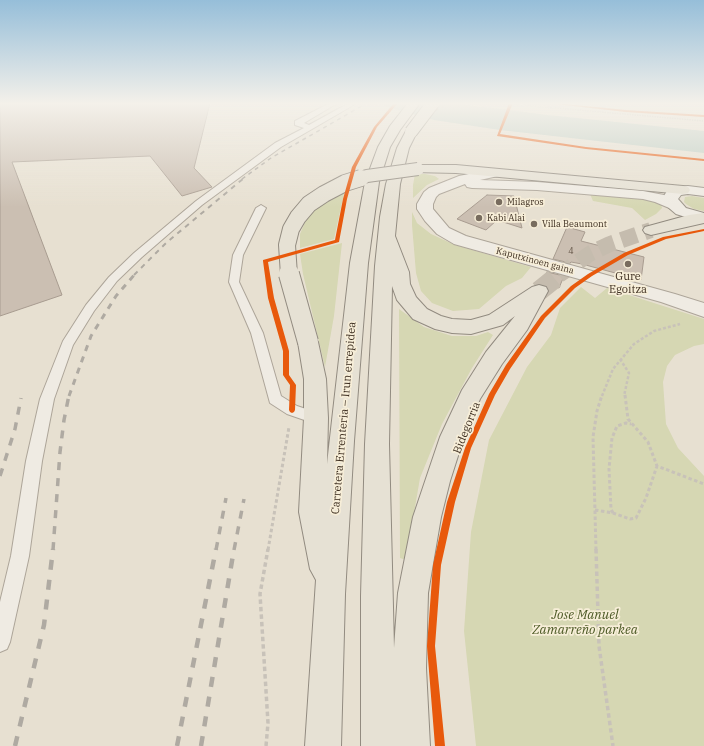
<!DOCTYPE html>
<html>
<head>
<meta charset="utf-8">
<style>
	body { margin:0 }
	canvas { display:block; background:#e7e0d1 }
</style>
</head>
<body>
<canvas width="704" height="746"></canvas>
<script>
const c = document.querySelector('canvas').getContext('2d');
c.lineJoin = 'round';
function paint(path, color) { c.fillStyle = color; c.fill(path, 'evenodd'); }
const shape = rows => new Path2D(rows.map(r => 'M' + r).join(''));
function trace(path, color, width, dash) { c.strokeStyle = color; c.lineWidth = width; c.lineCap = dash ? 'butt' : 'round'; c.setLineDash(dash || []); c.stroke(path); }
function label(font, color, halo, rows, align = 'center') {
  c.font = font + ' "IBM Plex Serif",serif'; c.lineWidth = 3.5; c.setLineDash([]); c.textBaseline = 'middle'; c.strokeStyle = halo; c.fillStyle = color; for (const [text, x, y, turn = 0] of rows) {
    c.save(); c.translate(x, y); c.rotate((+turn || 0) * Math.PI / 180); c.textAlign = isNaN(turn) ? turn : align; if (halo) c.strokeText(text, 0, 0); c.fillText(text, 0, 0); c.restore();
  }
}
paint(shape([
	[415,174,425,174,435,176,439,179,427,185,413,198,413,185],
	[345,189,334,239,300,248,300,234,306,220,315,209],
	[590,194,647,198,661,204,662,208,656,214,645,220,632,208,593,201],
	[692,196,704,198,704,211,694,209,686,204,684,202,685,197],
	[412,212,417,223,431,234,455,245,531,267,522,278,506,286,479,309,453,311,432,303,421,291,416,273,412,225],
	[342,243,334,316,325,367,303,274,300,254],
	[581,287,595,298,607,288,704,319,704,344,694,346,675,355,667,366,663,382,666,424,678,448,704,476,704,746,476,746,464,631,471,532,489,440,527,367,551,335,560,308],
	[399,309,424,327,452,336,476,336,488,332,493,335,472,368,442,424,420,478,406,560,400,558]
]), '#d6d7b3');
paint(shape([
	[374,103,453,103,548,115,704,131,704,153,500,130,434,120]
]), '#bcccc2');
const building = shape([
	[0,103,210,103,194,168,212,187,182,196,150,156,12,162,62,295,0,316,0,103],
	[487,195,514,196,522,228,497,220,486,230,457,219,487,195],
	[567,227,585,232,581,241,644,257,641,280,582,264,571,262,570,263,553,259,567,227],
	[547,272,564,276,559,288,543,281,547,272]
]);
paint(building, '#cbbfb2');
trace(building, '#a89c90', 1);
trace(shape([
	[559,275,591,253,610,244,651,230]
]), '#c5bcae', 16, [16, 8]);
trace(shape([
	[539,291,560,274]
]), '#c5bcae', 20, [20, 10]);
const service = shape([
	[330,103,336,104,304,123,309,125,349,103,357,103,281,147,202,205,142,257,117,281,94,311,73,345,54,399,42,461,29,556,10,642,7,649,0,652,0,602,11,556,26,461,40,399,63,341,86,305,109,277,134,253,196,201,275,143,304,128,295,125,295,121,330,103],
	[261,205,266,208,243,255,239,282,263,333,281,396,297,406,321,414,323,418,321,422,316,424,287,414,270,403,251,333,229,282,233,255,256,208,261,205]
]);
const minor = shape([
	[493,169,498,170,500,173,498,176,480,180,537,182,643,191,664,195,679,202,682,205,679,208,674,210,655,202,643,199,537,190,472,188,467,187,465,184,439,194,436,197,433,204,433,209,449,228,466,236,675,294,704,303,704,317,661,302,454,244,437,234,425,221,417,209,417,204,424,192,429,188,459,176,493,169]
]);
const secondary = shape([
	[688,186,704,188,704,196,688,194,681,195,678,199,686,208,704,213,704,223,676,214,669,208,662,199,667,191,678,187,688,186]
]);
const primary = shape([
	[408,103,420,103,400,130,390,147,379,182,368,263,354,441,345,594,341,746,305,746,316,580,310,569,299,512,304,418,304,379,298,342,301,337,308,335,315,337,318,342,326,379,328,418,327,464,350,263,365,182,378,147,390,126,408,103],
	[411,128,415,129,417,132,409,148,400,184,395,236,409,272,410,284,416,297,427,309,441,316,452,319,471,320,489,315,532,287,539,285,546,287,548,291,527,330,502,364,480,399,464,437,450,481,441,517,428,593,426,668,430,746,361,746,361,596,365,444,375,266,380,217,386,184,397,148,407,129,411,128],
	[392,286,397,300,413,319,435,329,452,333,471,334,503,325,515,316,486,352,462,390,440,437,413,517,398,593,394,648,389,444,392,286],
	[418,165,456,165,683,186,688,187,690,190,688,193,683,194,456,173,413,172,411,169,413,166,418,165],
	[704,213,704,223,651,235,645,233,643,230,645,227,689,215,704,213]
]);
trace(service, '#ada599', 2);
trace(minor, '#ada599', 2);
trace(secondary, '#9c958a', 2);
trace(primary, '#928b80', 2);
trace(shape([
	[510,104,704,121]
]), '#c8c2b9', 1.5, [1.5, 1]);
trace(shape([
	[308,249,337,241,343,208]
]), '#c8c2b9', 2, [2, 1.5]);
trace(shape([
	[620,359,629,373,624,396],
	[602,396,613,369,634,344,654,331,680,324]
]), '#c8c2b9', 2.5, [3, 2]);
trace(shape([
	[625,395,628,419,648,442,657,466,704,484],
	[595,510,613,513,630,519,636,518,646,498,657,466],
	[613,513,611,509,609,469,612,438,617,426,626,423,631,424],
	[268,550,289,427],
	[596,550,593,437,597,411,602,395]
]), '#c8c2b9', 3, [3.5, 2.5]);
trace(shape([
	[596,549,599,646,613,746],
	[266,746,268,723,260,594,268,549]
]), '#c8c2b9', 3.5, [4.5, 3]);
paint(service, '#efebe3');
paint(minor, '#efebe3');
paint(secondary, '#efebe3');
paint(primary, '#e6e1d4');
trace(shape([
	[421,119,448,103],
	[242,179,271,158,367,103]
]), '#afaaa2', 1.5, [4, 4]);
trace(shape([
	[134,275,166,243,244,178]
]), '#afaaa2', 2, [5, 5]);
trace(shape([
	[69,396,91,336,116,296,135,274]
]), '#afaaa2', 3, [6, 6]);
trace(shape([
	[0,476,15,429,21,398],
	[53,550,60,452,64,420,69,395],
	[216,550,226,498],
	[234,550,244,499]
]), '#afaaa2', 3.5, [8, 8]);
trace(shape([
	[15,746,44,625,53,549],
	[177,746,216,549],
	[201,746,234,549]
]), '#afaaa2', 4.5, [10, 10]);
const primaryBridgeFar2 = shape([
	[411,132,433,103],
	[358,179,367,176,418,169]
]);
const primaryBridgeFar1 = shape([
	[289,275,287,245,291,229,298,217,309,204,324,194,345,183,361,178]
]);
const primaryBridge = shape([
	[289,274,308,342]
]);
trace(primaryBridgeFar2, '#928b80', 14, []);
trace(primaryBridgeFar1, '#928b80', 18, []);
trace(primaryBridge, '#928b80', 22, []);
trace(primaryBridgeFar2, '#e6e1d4', 12);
trace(primaryBridgeFar1, '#e6e1d4', 16);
trace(primaryBridge, '#e6e1d4', 20);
paint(shape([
	[394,103,398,103,377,127,356,167,347,199,339,242,268,262,274,298,289,351,289,375,296,385,295,410,294,412,292,413,290,412,289,410,290,385,283,375,283,351,268,298,263,261,263,260,335,240,343,199,352,167,374,127,394,103],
	[509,103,513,103,500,134,586,147,704,159,704,161,586,149,497,136,509,103],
	[546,103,556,103,626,110,704,115,704,117,626,112,546,103],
	[704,229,704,231,666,239,628,255,592,276,575,288,545,318,510,369,495,395,471,448,455,502,441,565,435,646,445,746,435,746,427,646,433,565,447,502,465,448,489,394,506,365,541,316,571,286,588,274,624,253,663,237,704,229]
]), '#e8590c');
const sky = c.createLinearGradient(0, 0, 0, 207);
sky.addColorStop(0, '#96bed9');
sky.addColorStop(0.5, '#f4f1ea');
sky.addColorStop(1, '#f4f1ea00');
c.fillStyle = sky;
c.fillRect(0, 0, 704, 207);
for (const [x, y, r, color] of [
	[499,202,4,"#786c5e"],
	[479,218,4,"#786c5e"],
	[534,224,4,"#786c5e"],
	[628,264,4,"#786c5e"]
]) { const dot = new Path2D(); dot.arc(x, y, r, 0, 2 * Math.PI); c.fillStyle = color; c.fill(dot); trace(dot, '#f7eed8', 1.5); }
label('9px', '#3d2e20', '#f7eed8', [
	["Milagros",507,202],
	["Kabi Alai",487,218],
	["Villa Beaumont",542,224]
], 'left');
label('9px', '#605244', null, [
	["4",571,251]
]);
label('9px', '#3d2e20', '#f7eed8', [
	["Kaputxinoen gaina",535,261,15]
]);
label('11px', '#3d2e20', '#f7eed8', [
	["Gure",628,277],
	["Egoitza",628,290]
]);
label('11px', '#3d2e20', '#f7eed8', [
	["Carretera Errenteria – Irun errepidea",344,418,-85],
	["Bidegorria",467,428,-68]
]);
label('italic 13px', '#4d5a26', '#f7eed8', [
	["Jose Manuel",585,615],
	["Zamarreño parkea",585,630]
]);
</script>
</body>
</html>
